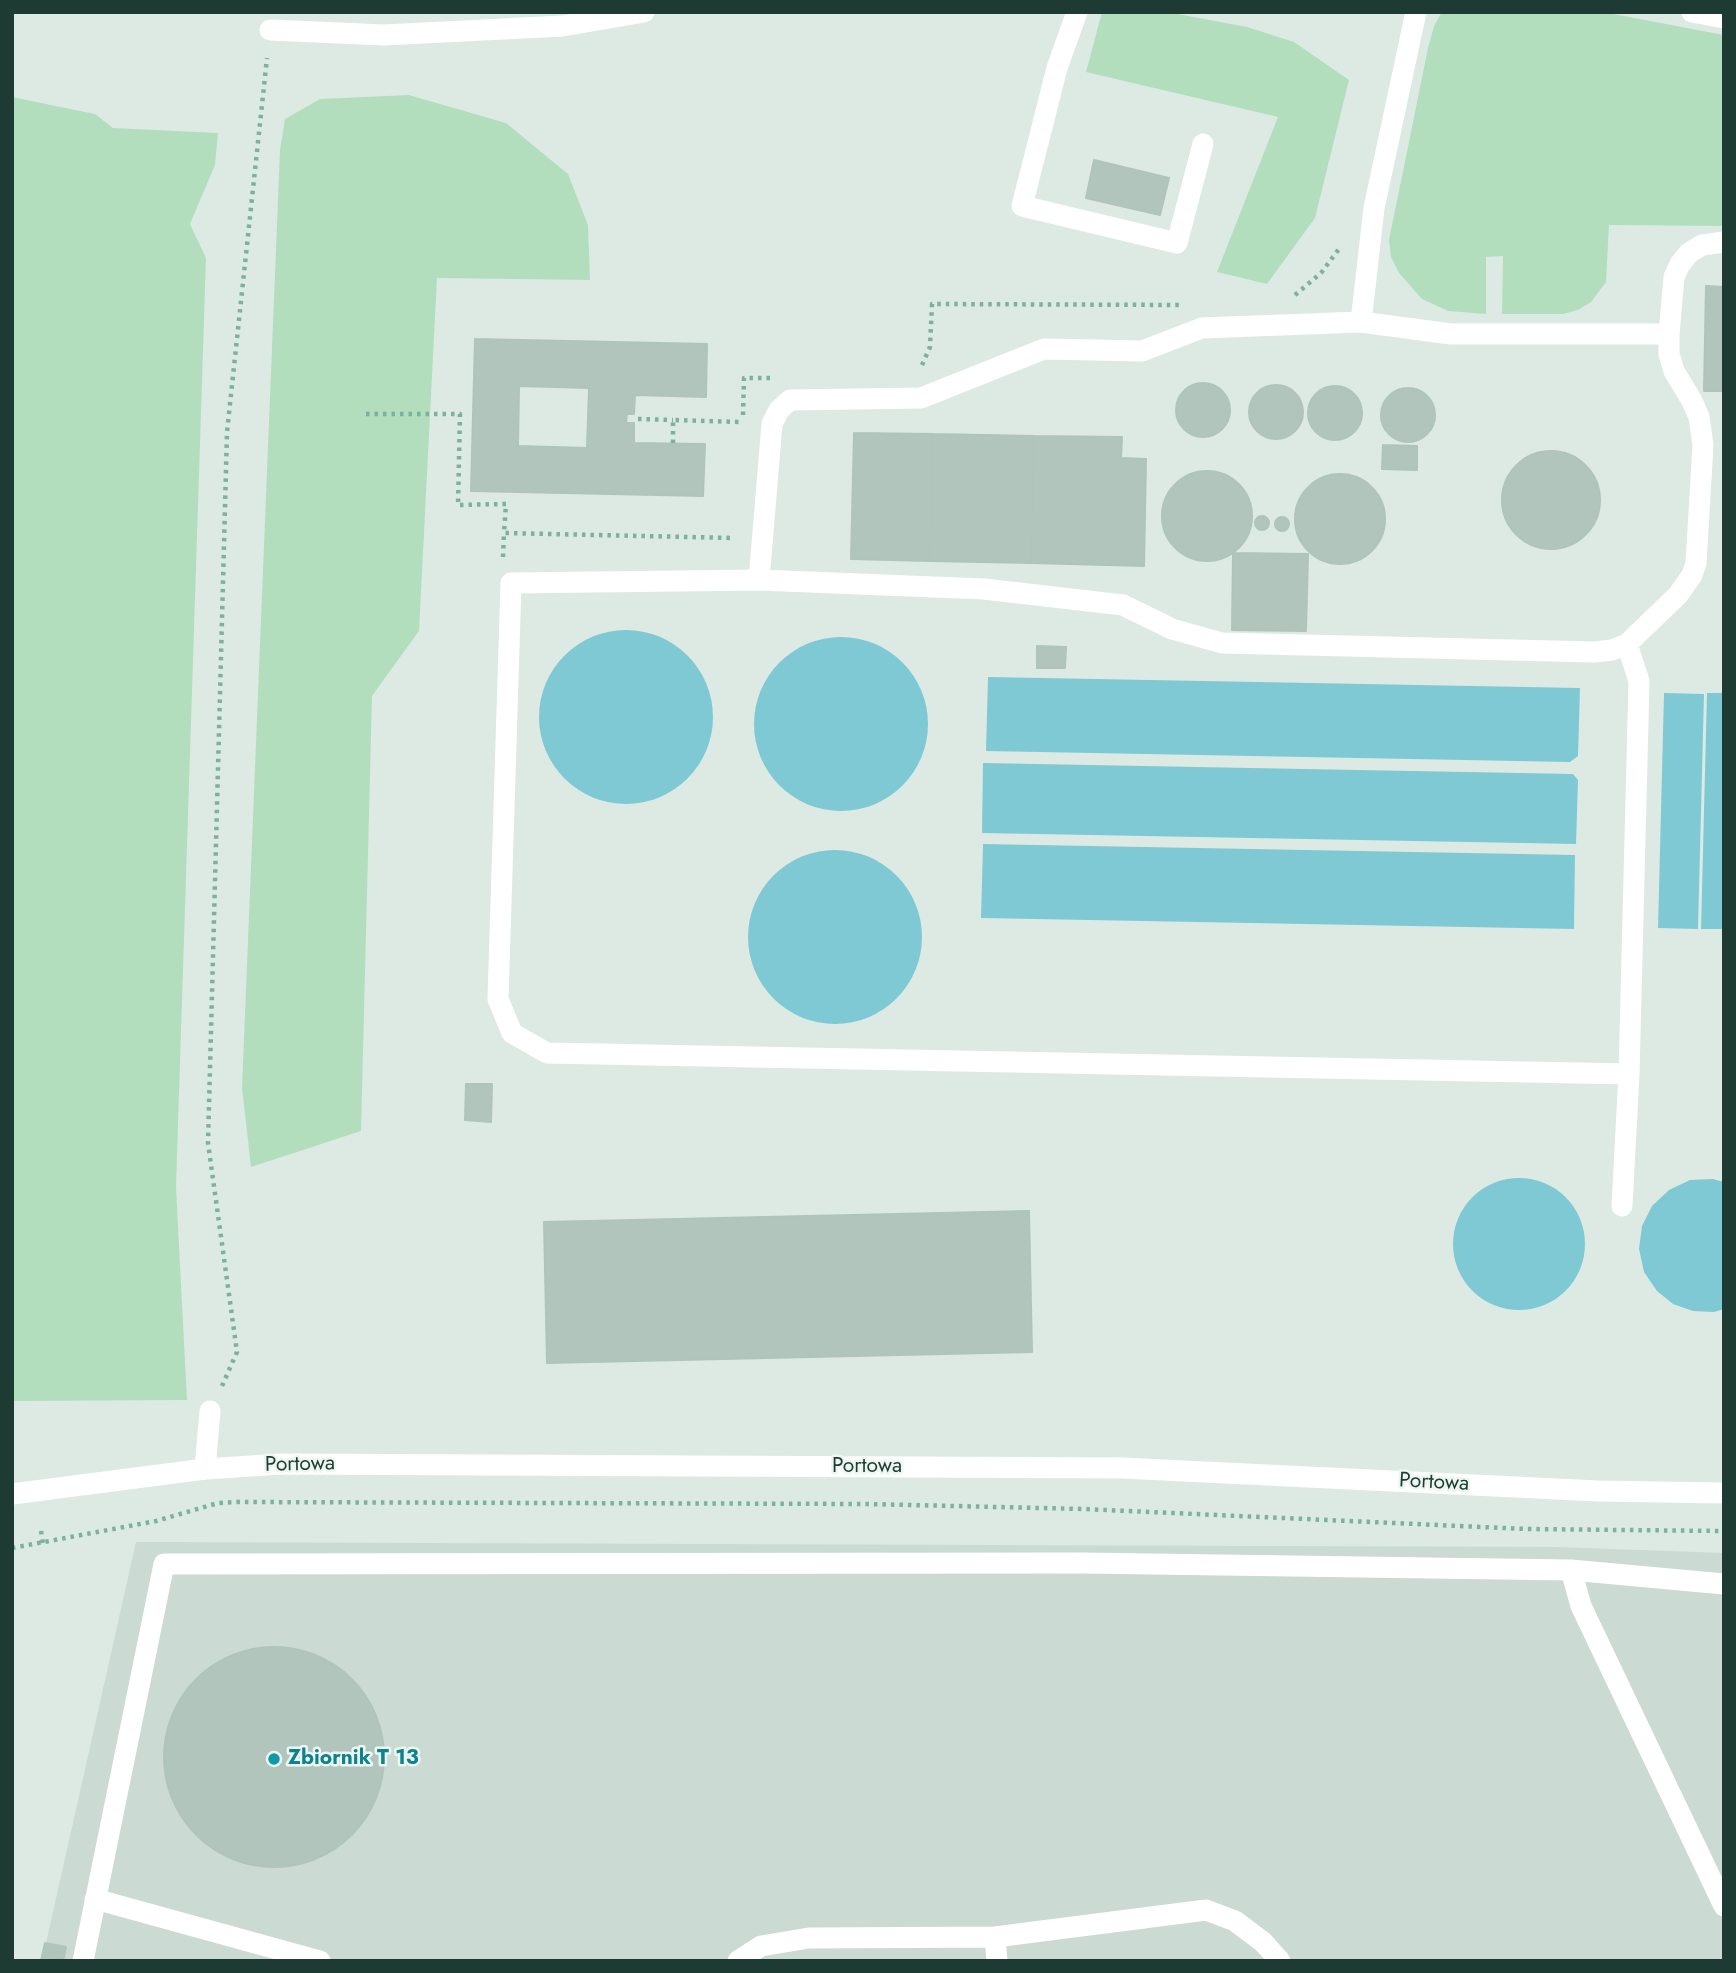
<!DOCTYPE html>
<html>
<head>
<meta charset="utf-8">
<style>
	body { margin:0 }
	#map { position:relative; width:1736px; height:1973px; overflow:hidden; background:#ddeae4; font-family:Jost,sans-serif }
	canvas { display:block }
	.frame { position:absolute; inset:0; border:14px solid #1d3b32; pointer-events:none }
</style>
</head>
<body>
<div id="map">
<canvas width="1736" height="1973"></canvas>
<div class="frame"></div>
</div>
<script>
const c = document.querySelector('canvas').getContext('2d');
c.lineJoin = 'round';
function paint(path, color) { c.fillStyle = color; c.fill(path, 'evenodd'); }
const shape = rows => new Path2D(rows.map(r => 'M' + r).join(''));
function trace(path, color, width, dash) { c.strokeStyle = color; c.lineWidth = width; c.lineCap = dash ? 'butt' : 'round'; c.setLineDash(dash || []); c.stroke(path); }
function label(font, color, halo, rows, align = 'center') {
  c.font = font + ' Jost,sans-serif'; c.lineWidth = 5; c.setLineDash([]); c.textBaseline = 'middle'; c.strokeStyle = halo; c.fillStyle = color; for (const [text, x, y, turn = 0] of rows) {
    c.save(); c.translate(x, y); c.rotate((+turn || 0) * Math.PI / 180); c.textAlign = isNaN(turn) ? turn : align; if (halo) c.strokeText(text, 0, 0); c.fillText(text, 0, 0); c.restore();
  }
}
paint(shape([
	[136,1542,1557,1547,1724,1553,1724,1961,42,1961]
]), '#cbdad3');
paint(shape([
	[1102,12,1167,12,1247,27,1294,42,1349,80,1315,218,1267,284,1217,272,1278,117,1086,72],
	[1442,12,1603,12,1724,35,1724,226,1609,225,1606,282,1591,302,1578,310,1563,314,1502,314,1503,256,1486,257,1486,314,1448,311,1422,299,1399,273,1391,257,1389,240,1428,48,1434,26],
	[409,95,506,123,568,174,588,225,590,280,437,278,419,631,372,696,361,1131,251,1167,242,1088,280,150,285,119,320,99],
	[12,97,95,114,113,128,218,133,215,165,190,224,206,258,176,1187,187,1400,12,1401]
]), '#b3debe');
paint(shape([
	'539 717a87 87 0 1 1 174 0a87 87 0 1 1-174 0Z',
	'754 724a87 87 0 1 1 174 0a87 87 0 1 1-174 0Z',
	[988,677,1580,688,1578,756,1570,762,986,751],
	[1664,693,1704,694,1698,929,1658,928],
	[1707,693,1724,693,1724,929,1701,929],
	[983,763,1573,774,1578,780,1576,844,982,833],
	[983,844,1575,855,1574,929,981,918],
	'748 937a87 87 0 1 1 174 0a87 87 0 1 1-174 0Z',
	'1453 1244a66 66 0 1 1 132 0a66 66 0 1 1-132 0Z',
	[1713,1179,1724,1182,1724,1309,1714,1312,1693,1311,1673,1304,1657,1291,1644,1272,1639,1249,1642,1226,1652,1206,1669,1190,1690,1180]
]), '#7fc9d5');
const building = shape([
	[1094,160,1169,178,1160,215,1086,198,1094,160],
	[1706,286,1724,287,1724,391,1704,391,1706,286],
	[475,339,707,344,706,397,635,395,634,414,627,414,626,423,634,423,634,443,705,444,703,496,471,491,475,339],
	[519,386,589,388,587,448,518,446,519,386],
	'1176 410a27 27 0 1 1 54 0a27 27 0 1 1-54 0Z',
	'1249 412a27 27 0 1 1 54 0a27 27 0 1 1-54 0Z',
	'1308 413a27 27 0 1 1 54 0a27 27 0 1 1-54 0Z',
	'1381 415a27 27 0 1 1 54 0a27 27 0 1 1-54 0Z',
	[854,433,933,434,930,561,851,559,854,433],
	[933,434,1034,436,1031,563,930,561,933,434],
	[1034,436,1122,437,1121,458,1146,459,1144,566,1031,563,1034,436],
	[1383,445,1417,446,1417,470,1382,469,1383,445],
	'1502 500a49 49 0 1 1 98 0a49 49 0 1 1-98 0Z',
	'1162 516a45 45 0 1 1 90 0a45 45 0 1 1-90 0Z',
	'1295 519a45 45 0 1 1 90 0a45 45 0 1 1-90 0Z',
	'1255 523a7 7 0 1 1 14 0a7 7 0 1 1-14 0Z',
	'1275 524a7 7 0 1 1 14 0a7 7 0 1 1-14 0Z',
	[1233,553,1308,554,1306,631,1232,630,1233,553],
	[1037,646,1066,647,1065,668,1037,668,1037,646],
	[466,1084,492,1084,491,1122,465,1120,466,1084],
	[1029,1211,1032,1352,547,1363,544,1222,1029,1211],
	'164 1757a110 110 0 1 1 220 0a110 110 0 1 1-220 0Z',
	[45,1943,66,1947,63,1961,41,1961,45,1943]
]);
paint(building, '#b2c5bd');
trace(building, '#afc4bb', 2);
trace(shape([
	[1295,295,1321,273,1339,249],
	[922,365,930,347,932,304,1179,305],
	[366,414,460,414,458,505,506,504,504,533],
	[743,415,744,378,771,378],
	[638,419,673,420],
	[673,443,673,420,742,422],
	[503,557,504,533,734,538],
	[222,1386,237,1352,208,1143,227,432,267,58],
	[41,1531,43,1544],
	[12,1548,156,1521,218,1503,237,1502,867,1504,1084,1509,1526,1529,1724,1531]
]), '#7ab19f', 4.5, [3.5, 5]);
trace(shape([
	[1077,12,1057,68,1022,206,1177,243,1203,144],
	[270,30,384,35,563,26,644,12],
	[1361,322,1374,208,1416,12],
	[759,580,772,424,779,410,790,400,921,398,1044,349,1142,351,1202,328,1361,322,1451,334,1669,334],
	[1629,1074,547,1053,512,1033,498,999,511,583,759,580,984,589,1123,605,1172,629,1222,643,1594,652,1612,650,1627,644,1678,595,1692,575,1696,563,1703,445,1699,417,1692,401,1674,371,1669,354,1669,334,1674,277,1680,264,1689,253,1702,245,1724,242],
	[1622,1206,1629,1074,1639,681,1627,644],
	[205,1469,210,1411],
	[1571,1570,1581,1606,1724,1906],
	[95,1899,320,1961],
	[995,1937,997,1961],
	[83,1961,164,1564,1081,1563,1571,1570,1724,1584],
	[738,1961,761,1946,809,1938,995,1937,1206,1910,1235,1921,1263,1942,1280,1961]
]), '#fff', 21);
trace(shape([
	[12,1494,205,1469,281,1464,1122,1468,1598,1491,1724,1493]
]), '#fff', 21);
trace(shape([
	[1692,12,1724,18]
]), '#fff', 21);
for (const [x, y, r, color] of [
	[274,1759,7,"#0f9aa8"]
]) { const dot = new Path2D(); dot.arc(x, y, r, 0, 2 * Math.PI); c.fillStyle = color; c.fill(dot); trace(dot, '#edf7f2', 2.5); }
label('21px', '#1d3b32', '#edf7f2', [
	["Portowa",300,1465,-1],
	["Portowa",867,1467],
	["Portowa",1434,1483,3]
]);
label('bold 21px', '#0d838f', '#edf7f2', [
	["Zbiornik T 13",288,1759]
], 'left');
</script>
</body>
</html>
